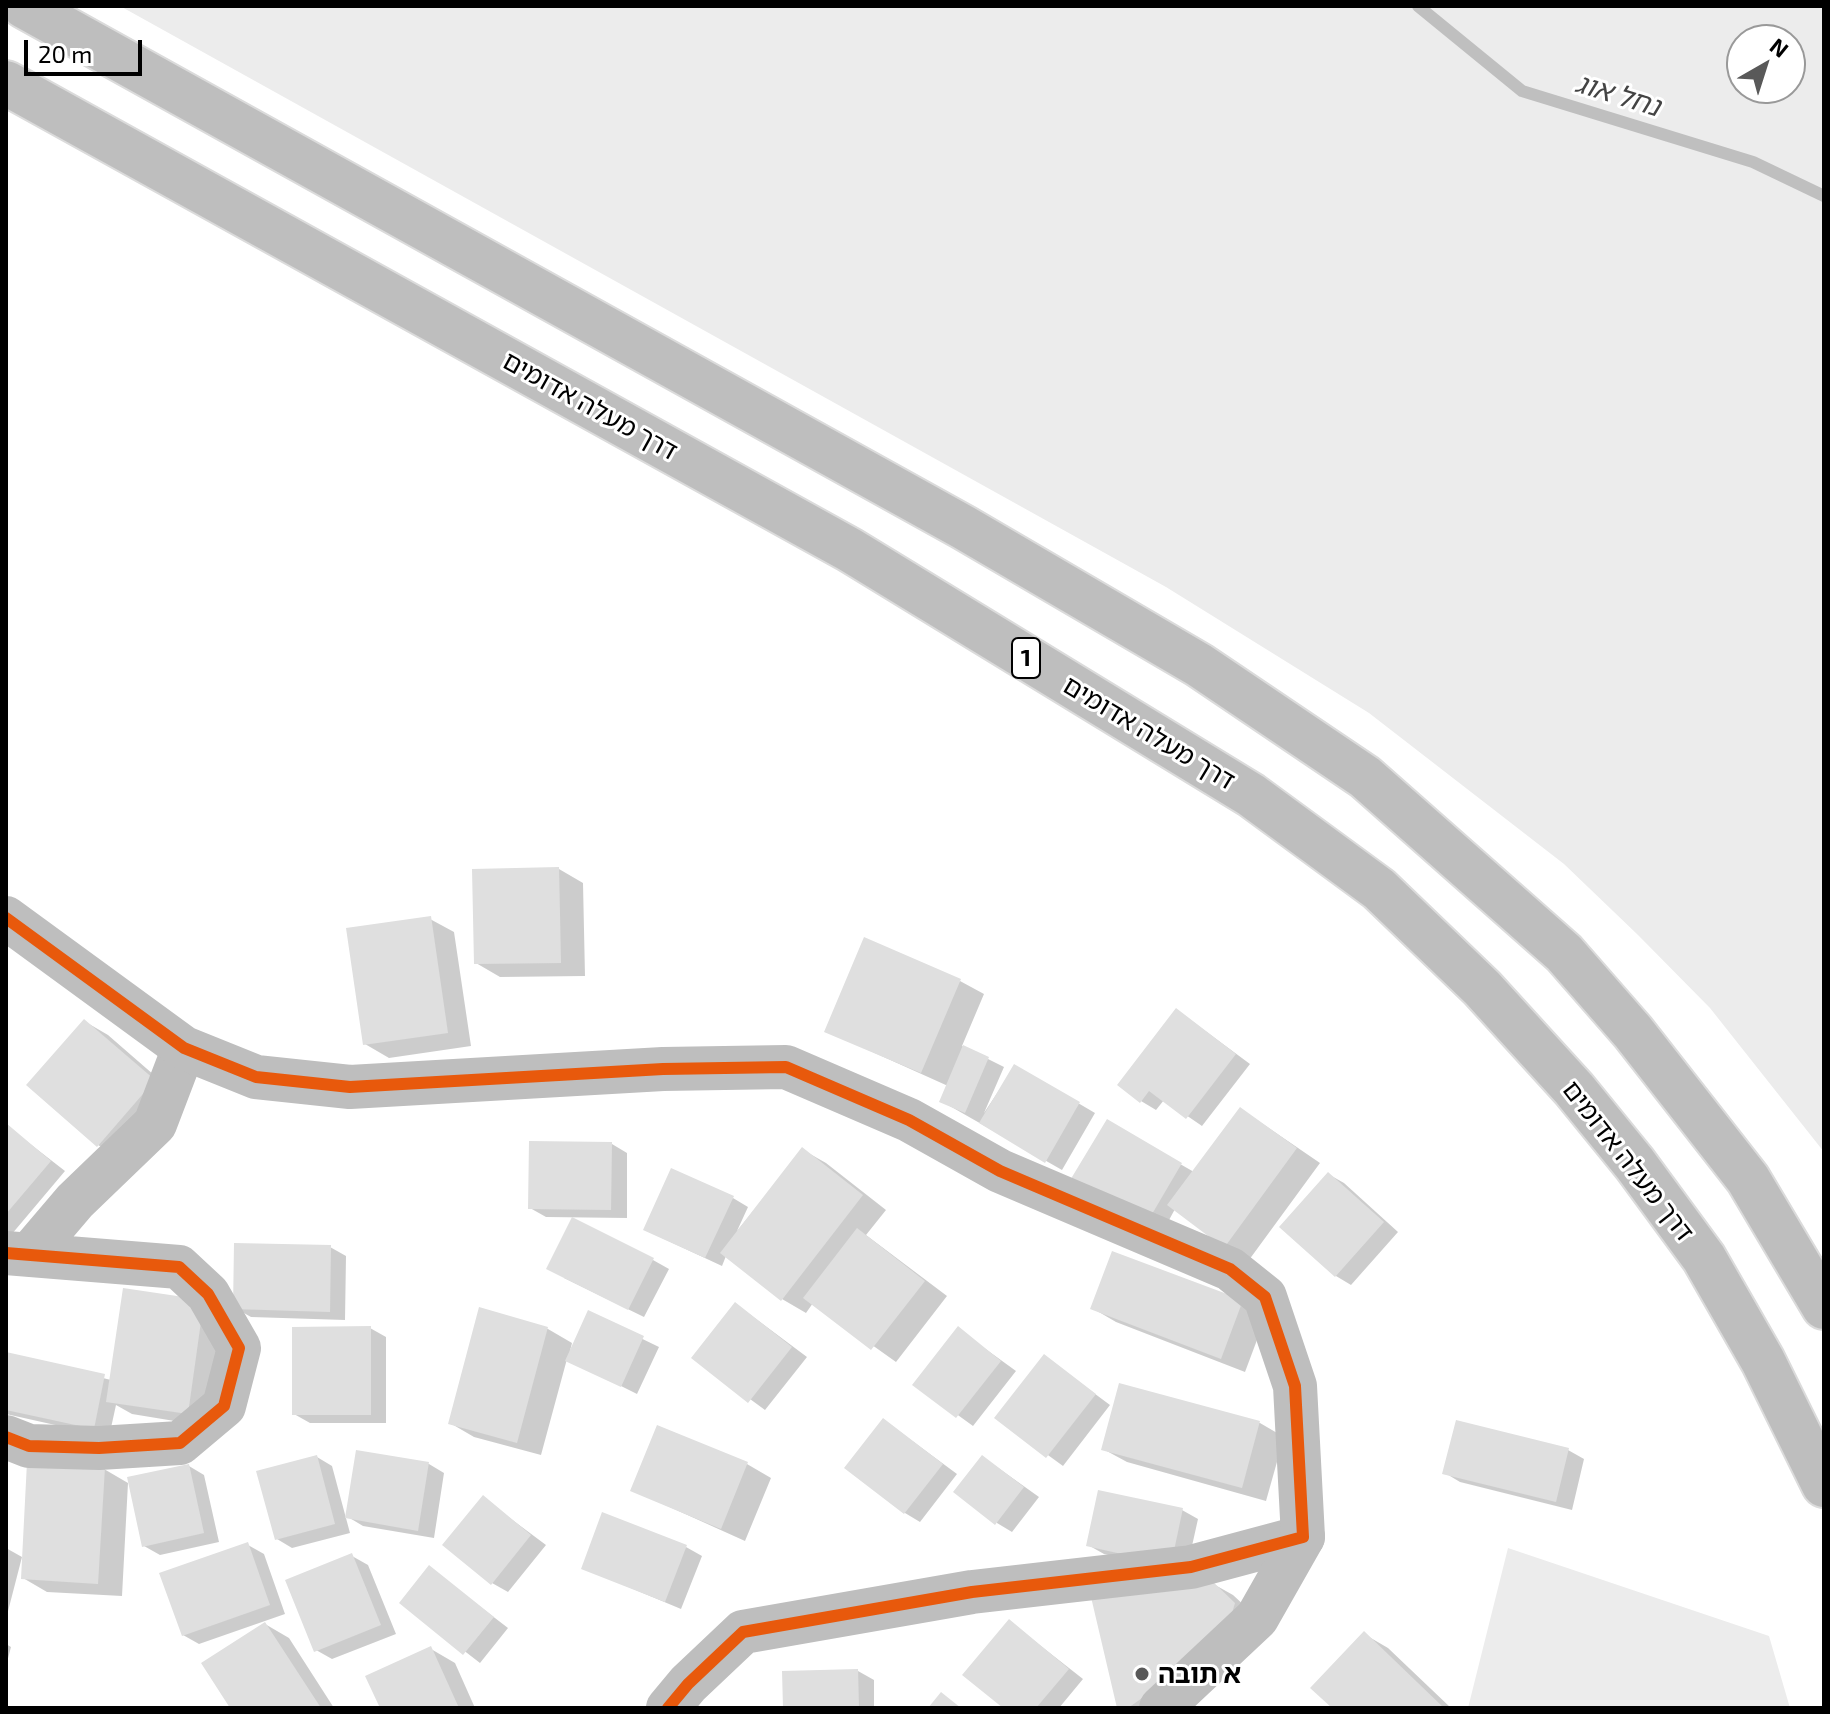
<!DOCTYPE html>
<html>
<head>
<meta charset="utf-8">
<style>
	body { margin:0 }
	#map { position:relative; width:1830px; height:1714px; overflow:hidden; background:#fff; font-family:"Exo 2",sans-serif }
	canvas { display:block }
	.frame { position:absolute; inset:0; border:8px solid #000; pointer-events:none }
	.north { position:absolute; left:1726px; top:24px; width:80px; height:80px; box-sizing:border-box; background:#fff; border:2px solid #999; border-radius:50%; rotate:39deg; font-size:22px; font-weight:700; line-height:32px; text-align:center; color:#000 }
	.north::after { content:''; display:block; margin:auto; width:28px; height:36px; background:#595959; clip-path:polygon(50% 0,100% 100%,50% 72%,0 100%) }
	.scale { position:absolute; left:24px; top:40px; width:118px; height:36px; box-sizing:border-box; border:4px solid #000; border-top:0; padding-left:10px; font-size:24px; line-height:28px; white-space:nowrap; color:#000; -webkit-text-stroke:6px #fff; paint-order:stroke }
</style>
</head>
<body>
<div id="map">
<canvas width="1830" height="1714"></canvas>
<div class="frame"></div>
<div class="north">N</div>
<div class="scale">20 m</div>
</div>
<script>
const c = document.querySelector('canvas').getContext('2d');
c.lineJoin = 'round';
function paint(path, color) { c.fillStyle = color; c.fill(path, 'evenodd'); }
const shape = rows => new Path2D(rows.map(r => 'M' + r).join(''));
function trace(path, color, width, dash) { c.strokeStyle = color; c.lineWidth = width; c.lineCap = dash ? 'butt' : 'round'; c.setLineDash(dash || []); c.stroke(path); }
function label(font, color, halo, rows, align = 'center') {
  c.font = font + ' "Exo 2","Noto Sans Hebrew",sans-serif'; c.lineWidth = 6; c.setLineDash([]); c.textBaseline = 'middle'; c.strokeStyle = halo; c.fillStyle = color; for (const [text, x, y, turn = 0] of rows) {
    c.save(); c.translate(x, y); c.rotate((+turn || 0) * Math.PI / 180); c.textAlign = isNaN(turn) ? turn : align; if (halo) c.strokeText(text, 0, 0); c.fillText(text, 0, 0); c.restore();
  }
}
paint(shape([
	[120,6,1824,6,1824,1152,1710,1008,1638,935,1564,864,1369,713,1166,587],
	[1742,40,1790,40,1790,88,1742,88],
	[1508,1548,1769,1636,1790,1708,1468,1708]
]), '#ececec');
paint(shape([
	[559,869,583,883,585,976,500,977,476,963],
	[430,919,454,932,471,1046,389,1058,365,1044],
	[960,981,984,994,962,1046,1004,1067,984,1113,1015,1066,1095,1113,1062,1170,941,1101,948,1086,826,1031],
	[1177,1010,1250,1064,1202,1126,1164,1100,1156,1110,1141,1101],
	[84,1021,108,1035,177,1095,122,1159,98,1145],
	[1241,1109,1320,1163,1249,1260,1175,1209,1162,1233,1107,1122,1194,1172],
	[7,1126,65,1171,6,1241,6,1127],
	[612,1144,627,1153,627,1218,546,1217,530,1208],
	[803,1150,826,1163,886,1210,866,1235,947,1296,896,1362,813,1303,806,1313,782,1299,726,1256,722,1266,662,1238,733,1198,748,1207,737,1231],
	[1328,1174,1344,1183,1398,1232,1351,1285,1336,1276],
	[330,1247,346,1256,345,1320,251,1317,235,1308],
	[1113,1254,1266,1316,1245,1372,1116,1322,1092,1308],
	[653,1260,669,1269,644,1317,564,1278],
	[124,1290,228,1316,211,1427,132,1414,116,1405,109,1437,6,1414,6,1354,111,1380],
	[736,1304,807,1357,765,1410,694,1358],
	[481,1310,548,1329,572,1343,570,1351,589,1313,659,1347,637,1394,567,1359,541,1455,474,1437,450,1423],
	[370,1328,386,1337,386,1423,310,1423,294,1414],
	[958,1329,1016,1371,973,1426,915,1384],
	[1044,1356,1110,1405,1063,1466,997,1418],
	[1120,1385,1260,1423,1284,1437,1266,1501,1127,1462,1103,1449],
	[884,1420,957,1474,920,1522,905,1513],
	[1568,1450,1584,1459,1572,1510,1460,1482,1445,1473],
	[358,1452,429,1464,444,1473,434,1538,363,1526,348,1517],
	[317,1457,332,1466,350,1533,292,1548,277,1539],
	[983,1457,1039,1497,1012,1532,997,1523],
	[747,1464,771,1478,745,1541,632,1490],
	[189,1466,204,1475,219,1542,160,1555,144,1546],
	[104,1469,128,1483,122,1596,47,1592,23,1578],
	[483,1498,546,1545,508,1592,492,1583],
	[1182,1510,1198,1519,1186,1573,1104,1554,1088,1545],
	[248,1545,264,1554,285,1614,199,1644,183,1635],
	[686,1547,702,1556,681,1609,583,1568],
	[6,1548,22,1557,6,1619],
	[352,1556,368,1565,396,1634,332,1659,316,1650],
	[430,1568,508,1628,480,1663,401,1602],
	[1208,1581,1233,1595,1259,1619,1171,1708,1119,1708],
	[1009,1621,1083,1679,1059,1708,1006,1708],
	[265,1624,289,1638,334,1708,233,1708],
	[1364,1634,1388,1648,1451,1708,1335,1708],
	[6,1644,11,1647,6,1666],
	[431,1649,455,1663,475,1708,382,1708],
	[858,1671,874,1680,874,1708,785,1708]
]), '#0003');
trace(shape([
	[1418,6,1522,91,1753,162,1824,196]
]), '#bfbfbf', 12);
paint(shape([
	[559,867,561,963,474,964,472,869],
	[431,916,448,1033,363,1045,346,928],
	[864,937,961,979,921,1073,824,1032],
	[1176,1008,1236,1054,1186,1119,1149,1091,1140,1103,1117,1085],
	[84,1019,155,1080,97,1147,26,1085],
	[963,1045,989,1057,965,1113,939,1102],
	[1014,1064,1080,1102,1045,1163,979,1123],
	[1240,1107,1297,1148,1224,1248,1167,1205],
	[1107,1119,1182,1163,1145,1226,1069,1182],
	[6,1123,51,1161,6,1214],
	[529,1141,612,1142,611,1210,528,1209],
	[802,1147,863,1195,781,1301,720,1253],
	[671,1168,734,1196,705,1258,643,1230],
	[1328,1172,1384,1222,1335,1277,1279,1227],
	[572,1217,654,1258,628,1310,546,1269],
	[857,1228,925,1281,871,1350,803,1298],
	[234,1243,331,1245,330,1312,233,1309],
	[1112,1251,1243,1300,1221,1359,1090,1309],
	[123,1288,204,1300,188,1414,106,1402],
	[735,1302,792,1347,748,1403,691,1358],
	[479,1307,548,1327,517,1443,448,1424],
	[588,1310,644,1336,621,1387,565,1361],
	[371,1326,371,1415,292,1415,292,1327],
	[958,1326,1001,1361,956,1418,912,1385],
	[6,1352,105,1374,94,1429,6,1410],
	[1044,1354,1096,1394,1046,1458,994,1418],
	[1119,1383,1260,1421,1242,1488,1101,1450],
	[883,1418,943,1464,904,1514,844,1468],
	[1456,1420,1569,1448,1556,1502,1442,1474],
	[657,1425,748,1462,721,1529,630,1491],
	[356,1450,429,1462,418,1531,345,1518],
	[317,1455,335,1524,275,1540,256,1471],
	[982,1455,1024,1487,995,1525,953,1492],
	[27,1462,105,1467,98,1584,21,1579],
	[189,1464,204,1533,142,1547,127,1477],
	[1098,1490,1183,1508,1171,1565,1086,1546],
	[483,1495,531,1535,491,1585,442,1545],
	[602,1512,687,1545,665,1602,581,1569],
	[248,1542,270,1605,182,1636,159,1573],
	[352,1553,381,1625,314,1652,285,1580],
	[429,1565,494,1617,463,1655,399,1603],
	[1209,1578,1235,1603,1224,1640,1128,1708,1117,1708,1091,1597],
	[1009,1619,1069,1669,1036,1708,1003,1708,962,1675],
	[265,1622,321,1708,230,1708,201,1663],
	[1364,1631,1444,1708,1332,1708,1310,1688],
	[431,1646,459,1708,380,1708,365,1676],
	[858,1669,859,1708,783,1708,782,1671],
	[941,1692,961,1708,928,1708]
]), '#dfdfdf');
const trunk = shape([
	[24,6,963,527,1199,665,1365,777,1564,953,1633,1032,1748,1179,1824,1307],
	[6,83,850,550,1251,795,1379,889,1482,988,1574,1089,1635,1164,1704,1258,1763,1361,1824,1485]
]);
trace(trunk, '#dbdbdb', 48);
trace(shape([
	[6,1253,179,1267,208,1294,239,1348,224,1406,180,1443,99,1448,29,1446,6,1437],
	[29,1255,75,1201,155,1124,184,1048],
	[668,1708,688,1684,743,1632,972,1592,1191,1567,1303,1537]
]), '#bebebe', 44);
trace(shape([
	[6,918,184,1048,256,1077,350,1087,663,1069,786,1067,909,1120,1000,1171,1230,1269,1265,1297,1295,1386,1303,1537,1257,1618,1161,1708]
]), '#bebebe', 44);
trace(trunk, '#bebebe', 44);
trace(shape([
	[6,918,184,1048,256,1077,350,1087,663,1069,786,1067,909,1120,1000,1171,1230,1269,1265,1297,1295,1386,1303,1537,1191,1567,972,1592,743,1632,688,1684,668,1708],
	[6,1253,179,1267,208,1294,239,1348,224,1406,180,1443,99,1448,29,1446,6,1437]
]), '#e8590c', 12);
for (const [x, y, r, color] of [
	[1142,1674,8,"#595959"]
]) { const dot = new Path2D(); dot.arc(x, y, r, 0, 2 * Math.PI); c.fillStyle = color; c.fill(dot); trace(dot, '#fff', 3); }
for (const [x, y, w] of [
	[1026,658,28]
]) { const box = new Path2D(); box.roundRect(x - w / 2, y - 20, w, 40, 6); c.fillStyle = '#fff'; c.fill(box); trace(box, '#000', 2); }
label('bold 24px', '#000', null, [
	["1",1026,658]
]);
label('26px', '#000', '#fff', [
	["דרך מעלה אדומים",590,406,29],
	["דרך מעלה אדומים",1149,733,31],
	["דרך מעלה אדומים",1628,1161,52]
]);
label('bold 26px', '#000', '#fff', [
	["א תובה",1158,1674]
], 'left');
label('italic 28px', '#444', '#fff', [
	["נחל אוג",1618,95,17]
]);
</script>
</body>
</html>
